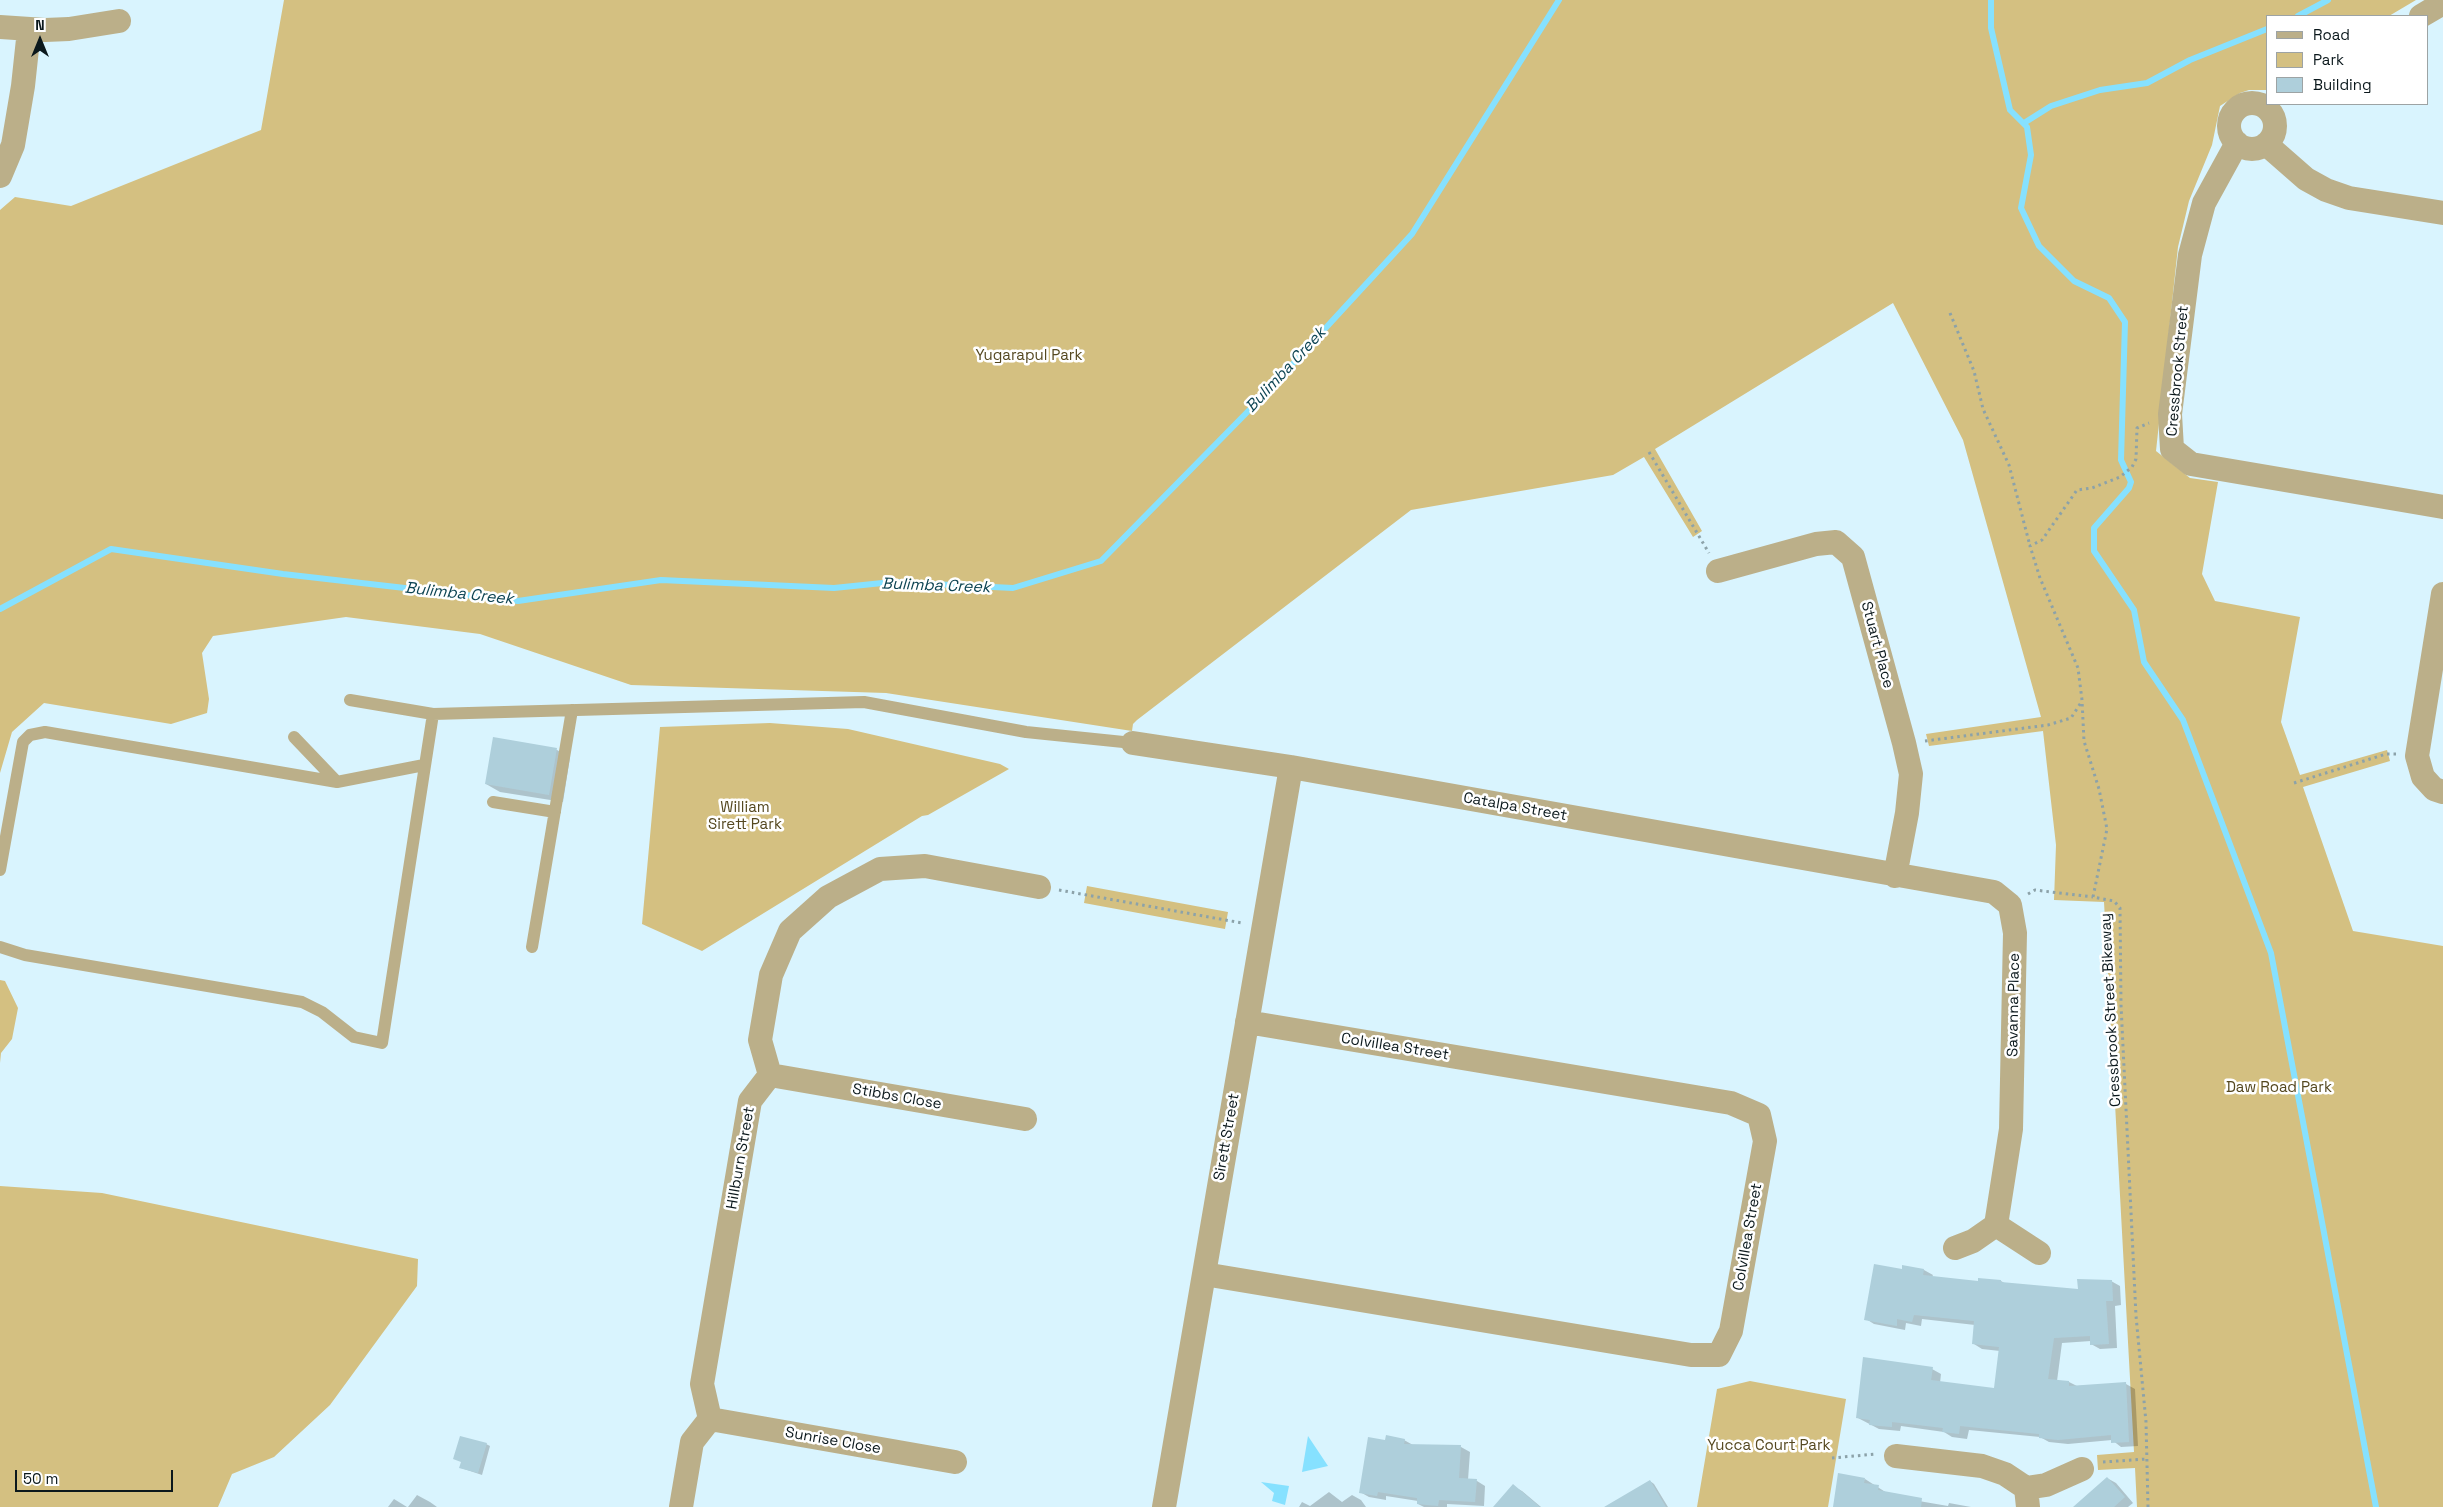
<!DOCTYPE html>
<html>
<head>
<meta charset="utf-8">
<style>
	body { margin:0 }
	#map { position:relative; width:2443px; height:1507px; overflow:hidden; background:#d9f4fe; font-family:"Space Grotesk",sans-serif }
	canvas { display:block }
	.legend { position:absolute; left:2266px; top:15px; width:162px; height:90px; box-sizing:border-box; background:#fff; border:1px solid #9da3a4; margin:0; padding:6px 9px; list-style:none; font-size:15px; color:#0b181c }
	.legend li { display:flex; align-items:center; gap:10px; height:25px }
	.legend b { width:25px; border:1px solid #9da3a4 }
	.north { position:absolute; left:15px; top:15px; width:50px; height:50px; -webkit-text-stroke:4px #fff; paint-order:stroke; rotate:0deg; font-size:14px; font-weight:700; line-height:20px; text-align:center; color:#0b181c }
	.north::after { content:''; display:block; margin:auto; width:18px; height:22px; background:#0b181c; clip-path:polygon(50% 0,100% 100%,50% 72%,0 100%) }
	.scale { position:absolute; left:15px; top:1470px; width:158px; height:22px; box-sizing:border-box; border:2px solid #0b181c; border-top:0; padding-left:6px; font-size:15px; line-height:18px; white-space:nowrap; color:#0b181c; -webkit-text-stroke:4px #fff; paint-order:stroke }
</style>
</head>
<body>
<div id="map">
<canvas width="2443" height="1507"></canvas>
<ul class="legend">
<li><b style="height:6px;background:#bbaf89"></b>Road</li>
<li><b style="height:14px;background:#d4c081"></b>Park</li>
<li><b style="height:14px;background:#aecfdb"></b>Building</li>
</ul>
<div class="north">N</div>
<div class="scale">50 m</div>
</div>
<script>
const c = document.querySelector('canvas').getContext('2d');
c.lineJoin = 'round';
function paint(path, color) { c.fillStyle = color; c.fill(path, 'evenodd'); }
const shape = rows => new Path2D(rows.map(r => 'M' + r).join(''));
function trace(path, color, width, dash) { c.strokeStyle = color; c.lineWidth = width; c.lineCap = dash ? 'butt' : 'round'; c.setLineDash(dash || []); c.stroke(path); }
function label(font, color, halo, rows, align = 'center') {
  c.font = font + ' "Space Grotesk",sans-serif'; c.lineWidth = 5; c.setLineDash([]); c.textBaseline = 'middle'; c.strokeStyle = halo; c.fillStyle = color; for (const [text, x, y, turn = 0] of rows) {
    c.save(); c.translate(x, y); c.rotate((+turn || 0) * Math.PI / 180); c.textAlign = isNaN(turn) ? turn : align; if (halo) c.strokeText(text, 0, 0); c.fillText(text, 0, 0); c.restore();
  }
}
paint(shape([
	[284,0,2416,0,2389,16,2267,16,2267,90,2249,90,2240,93,2220,106,2212,145,2189,201,2178,247,2156,451,2190,478,2218,482,2202,574,2215,601,2300,617,2281,722,2300,775,2387,750,2390,761,2303,787,2353,931,2443,946,2443,1507,2137,1507,2135,1468,2098,1470,2097,1455,2134,1452,2104,902,2054,900,2056,845,2043,731,1929,746,1926,734,2041,717,1963,440,1893,303,1655,449,1702,531,1693,537,1644,457,1613,475,1411,510,1137,720,1133,724,1132,731,886,693,631,685,480,634,346,617,213,636,202,653,209,699,207,713,171,724,44,703,12,732,0,773,0,210,15,197,71,206,261,130],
	[770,723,848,729,1000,764,1009,769,928,815,922,816,702,951,642,924,660,727],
	[1087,886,1228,912,1225,929,1084,903],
	[0,980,5,981,18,1008,12,1039,1,1053,0,1063],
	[0,1186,102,1193,418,1259,417,1286,330,1405,274,1457,232,1474,218,1507,0,1507],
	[1750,1381,1846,1399,1828,1507,1697,1507,1717,1389]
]), '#d4c081');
paint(shape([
	[1308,1436,1328,1466,1302,1472],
	[1261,1482,1289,1486,1285,1505,1272,1501,1274,1493]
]), '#86e1ff');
paint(shape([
	[494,739,557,750,570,757,563,802,500,792,486,784],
	[1903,1270,1924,1270,1933,1275,1932,1277,1979,1282,2001,1281,2006,1284,2079,1291,2111,1281,2120,1286,2121,1305,2115,1306,2117,1348,2100,1349,2091,1344,2091,1341,2062,1343,2057,1381,2069,1382,2077,1386,2126,1384,2135,1389,2138,1446,2121,1447,2112,1440,2068,1444,2049,1442,2040,1437,1969,1430,1967,1439,1952,1437,1944,1432,1901,1426,1900,1431,1879,1429,1858,1418,1932,1369,1941,1374,1940,1383,1995,1389,2000,1351,1982,1349,1974,1344,1975,1325,1922,1319,1921,1326,1906,1323,1905,1330,1874,1324,1866,1319],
	[1404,1440,1413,1445,1461,1447,1470,1452,1468,1480,1477,1481,1485,1486,1484,1506,1447,1504,1447,1507,1424,1507,1418,1504,1418,1501,1386,1496,1386,1500,1369,1497,1360,1492,1386,1442],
	[486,1444,490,1446,482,1475,461,1468],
	[2107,1478,2116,1483,2133,1503,2128,1507,2075,1507],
	[1865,1479,1887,1493,1913,1500,1948,1506,1949,1503,1971,1507,1834,1507],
	[1650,1481,1654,1484,1668,1507,1622,1507],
	[1513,1486,1522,1491,1541,1507,1495,1507],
	[1329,1492,1342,1502,1352,1495,1361,1500,1366,1507,1299,1507,1302,1502,1310,1506],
	[417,1495,430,1502,437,1507,408,1507],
	[394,1499,407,1507,388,1507]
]), '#0003');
trace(shape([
	[1991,0,1991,28,2010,110,2027,127,2031,155,2021,208,2039,246,2074,281,2109,298,2125,322,2121,460,2131,482,2129,488,2094,528,2094,551,2134,610,2144,662,2183,720,2271,953,2376,1507],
	[2298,16,2328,0],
	[2024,123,2051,106,2100,90,2147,83,2190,60,2267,29],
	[0,609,111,549,283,574,518,601,661,580,834,588,892,582,1013,588,1101,561,1265,394,1412,234,1559,0]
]), '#86e1ff', 6);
paint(shape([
	[493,737,557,748,549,795,485,784],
	[1874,1264,1902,1269,1902,1265,1924,1269,1923,1275,1978,1281,1978,1278,2001,1280,2001,1282,2078,1289,2077,1279,2112,1280,2113,1301,2106,1301,2109,1344,2090,1345,2090,1336,2054,1338,2048,1379,2069,1381,2069,1386,2126,1382,2129,1442,2111,1443,2111,1435,2058,1440,2039,1438,2039,1434,1960,1426,1959,1434,1942,1432,1943,1428,1892,1422,1892,1427,1869,1425,1870,1420,1856,1418,1863,1357,1933,1367,1931,1380,1994,1388,1999,1347,1972,1344,1974,1321,1914,1315,1912,1322,1897,1319,1897,1326,1864,1320],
	[1386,1435,1405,1439,1404,1444,1461,1445,1459,1478,1477,1479,1475,1502,1439,1500,1438,1506,1417,1504,1417,1498,1378,1492,1377,1496,1359,1493,1368,1437,1385,1440],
	[460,1436,487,1443,478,1473,459,1468,461,1462,453,1459],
	[1838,1473,1865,1478,1864,1483,1879,1485,1878,1490,1922,1498,1921,1507,1833,1507],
	[2107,1477,2125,1497,2114,1507,2073,1507],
	[1650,1480,1666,1507,1604,1507],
	[1513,1484,1540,1507,1493,1507]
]), '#aecfdb');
trace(shape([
	[1950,313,1974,371,1983,409,2009,465,2030,546],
	[1649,452,1709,553],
	[1925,741,2048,725,2071,718,2082,701],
	[2294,783,2386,754,2396,754],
	[1059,890,1242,923],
	[2028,894,2035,890,2093,897],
	[1832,1458,1876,1454],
	[2103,1462,2147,1459],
	[2148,1507,2146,1422,2136,1316,2121,1005,2120,908,2114,901,2093,897,2107,829,2099,789,2084,741,2082,700,2078,668,2040,578,2030,546,2042,540,2077,490,2092,488,2120,477,2132,467,2136,459,2137,428,2149,423]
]), '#8ca2a9', 3, [2.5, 4]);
trace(shape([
	[350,700,433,714,864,702,1026,732,1133,743],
	[294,737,337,782],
	[493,802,555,812],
	[0,870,23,742,30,735,45,732,337,782,424,765],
	[0,947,25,955,302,1002,322,1012,354,1037,382,1043,433,714],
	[532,947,572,710]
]), '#bbaf89', 12);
trace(shape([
	[2421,16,2443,3],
	[0,27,45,30,69,29,119,21],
	'2229 126a23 23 0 1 1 46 0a23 23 0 1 1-46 0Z',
	[2237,143,2204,203,2190,255,2170,414,2172,449,2191,464,2443,507],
	[2266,144,2306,179,2326,190,2349,198,2443,213],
	[0,176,13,145,23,86,29,30],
	[1718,571,1816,544,1836,542,1853,557,1904,743,1911,774,1907,813,1895,876],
	[2443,594,2417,756,2423,777,2434,789,2443,792],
	[1133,743,1291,767,1994,892,2010,905,2015,933,2011,1129,1996,1225],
	[770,1075,1025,1119],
	[1955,1248,1973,1241,1996,1225,2039,1253],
	[1204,1274,1691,1355,1719,1355,1731,1331,1765,1141,1759,1115,1731,1103,1247,1022],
	[710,1419,955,1462],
	[1896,1456,1982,1466,2005,1474,2026,1488,2028,1507],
	[2026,1488,2046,1485,2082,1469],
	[681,1507,692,1442,710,1419,702,1384,750,1101,770,1075,760,1040,771,975,790,931,828,897,880,869,925,866,1039,887],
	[1164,1507,1291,767]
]), '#bbaf89', 24);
label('15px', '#554820', '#fff', [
	["Yugarapul Park",1029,356],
	["William",745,808],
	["Sirett Park",745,825],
	["Daw Road Park",2279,1088],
	["Yucca Court Park",1769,1446]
]);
label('15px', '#0b181c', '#fff', [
	["Cressbrook Street",2178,371,-85],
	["Stuart Place",1877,645,75],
	["Catalpa Street",1515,807,10],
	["Savanna Place",2014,1005,-89],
	["Cressbrook Street Bikeway",2111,1010,-93],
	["Colvillea Street",1395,1047,9],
	["Stibbs Close",897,1097,10],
	["Sirett Street",1227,1137,-80],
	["Hillburn Street",741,1158,-80],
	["Colvillea Street",1748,1237,-80],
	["Sunrise Close",833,1441,10]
]);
label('italic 16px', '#0d4453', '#fff', [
	["Bulimba Creek",1286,370,-47],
	["Bulimba Creek",936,586,2],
	["Bulimba Creek",459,594,6]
]);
</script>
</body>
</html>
